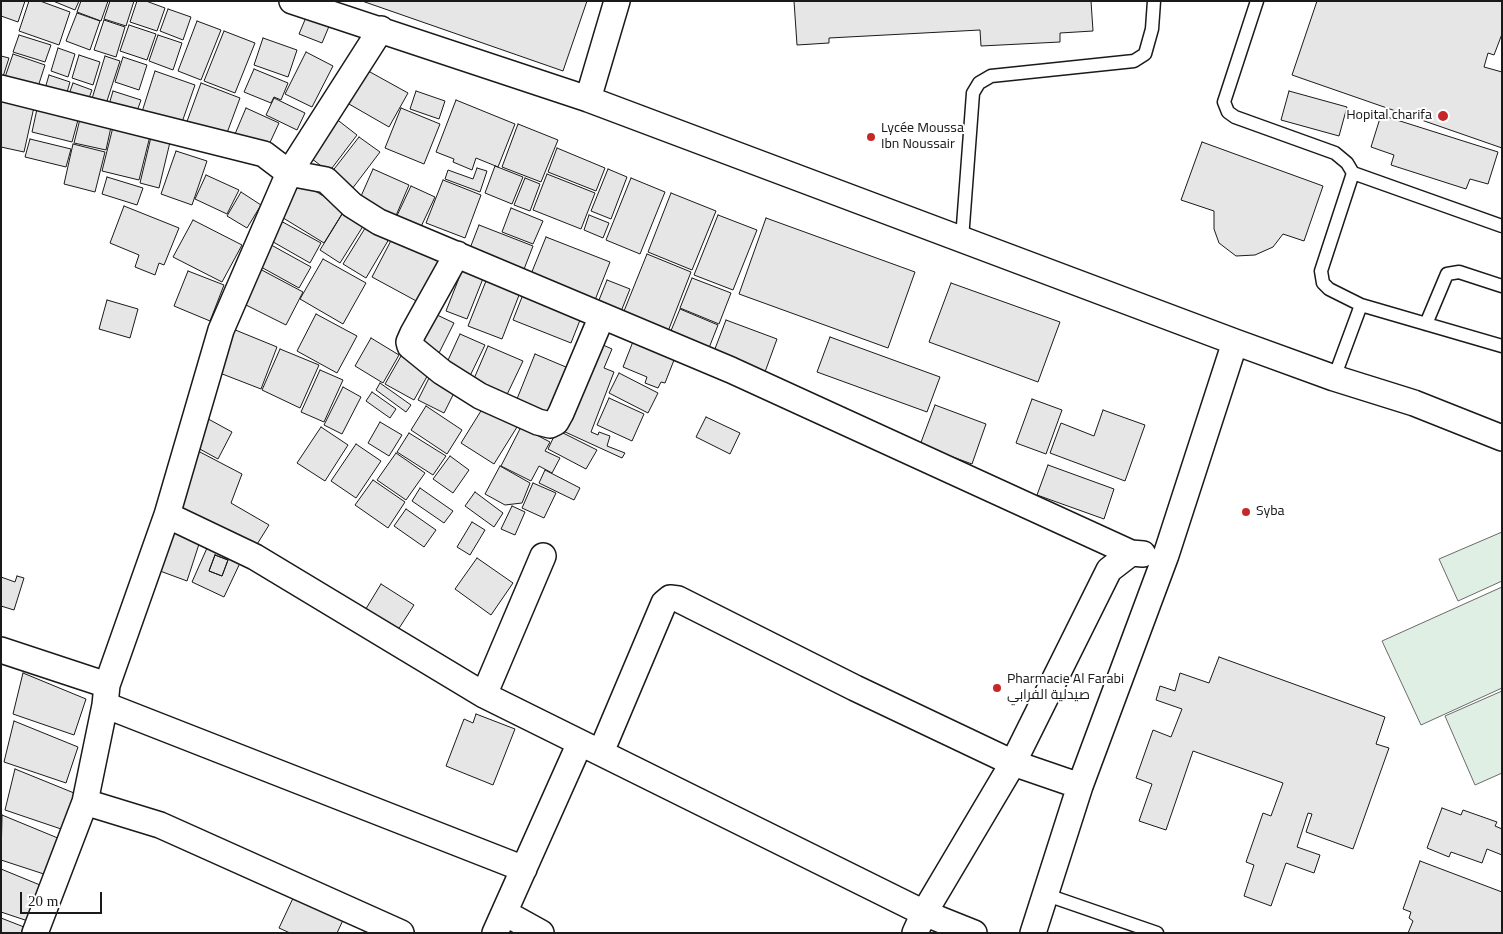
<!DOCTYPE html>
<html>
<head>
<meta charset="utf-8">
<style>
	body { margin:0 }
	#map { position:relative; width:1503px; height:934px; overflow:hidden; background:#fff; font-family:Georgia,serif }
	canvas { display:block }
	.frame { position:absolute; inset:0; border:2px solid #1a1a1a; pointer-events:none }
	.scale { position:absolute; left:20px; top:892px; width:82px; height:22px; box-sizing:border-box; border:2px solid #1a1a1a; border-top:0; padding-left:6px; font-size:15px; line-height:18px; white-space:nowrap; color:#1a1a1a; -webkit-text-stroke:4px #fff; paint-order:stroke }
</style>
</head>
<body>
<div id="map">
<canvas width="1503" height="934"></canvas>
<div class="frame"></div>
<div class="scale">20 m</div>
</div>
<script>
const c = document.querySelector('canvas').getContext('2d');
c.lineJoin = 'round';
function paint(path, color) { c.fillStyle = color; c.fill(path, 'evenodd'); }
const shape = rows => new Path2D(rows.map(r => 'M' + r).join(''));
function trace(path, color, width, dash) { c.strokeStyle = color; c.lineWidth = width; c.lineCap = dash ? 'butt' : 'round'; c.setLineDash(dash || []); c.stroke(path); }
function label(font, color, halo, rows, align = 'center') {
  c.font = font + ' Georgia,Cairo,serif'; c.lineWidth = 4; c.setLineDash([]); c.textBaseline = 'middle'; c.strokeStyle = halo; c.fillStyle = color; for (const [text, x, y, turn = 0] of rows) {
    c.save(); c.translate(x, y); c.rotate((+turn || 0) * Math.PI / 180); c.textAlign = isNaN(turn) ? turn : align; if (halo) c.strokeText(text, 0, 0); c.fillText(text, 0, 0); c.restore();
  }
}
const green = shape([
	[1502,532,1502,581,1458,601,1439,559,1502,532],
	[1502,587,1502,688,1421,725,1382,641,1502,587],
	[1502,691,1502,773,1475,785,1445,716,1502,691]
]);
paint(green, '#e0efe3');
trace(green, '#6a6a6a', 1);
const building = shape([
	[1,1,25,1,18,22,1,16,1,1],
	[29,1,40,1,70,12,59,45,19,31,29,1],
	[53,1,79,1,75,10,53,1],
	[81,1,108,1,101,21,77,12,81,1],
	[110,1,134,1,126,26,104,19,110,1],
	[137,1,146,1,165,8,157,31,130,22,137,1],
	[362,1,587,1,563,71,362,1],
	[794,1,1091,1,1093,31,1060,33,1060,42,981,46,980,30,829,38,829,43,797,45,794,1],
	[1317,1,1502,1,1502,34,1494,55,1488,53,1484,67,1502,72,1502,148,1292,75,1317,1],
	[168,9,191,17,183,40,160,31,168,9],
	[77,13,100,21,90,50,66,41,77,13],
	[307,15,330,24,322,43,299,34,307,15],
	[104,20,125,27,116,57,94,50,104,20],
	[197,21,221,30,201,80,178,71,197,21],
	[129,25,156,34,147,60,120,51,129,25],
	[224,31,255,43,235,93,204,81,224,31],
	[19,35,51,45,45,62,13,52,19,35],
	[158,35,182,43,173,70,149,61,158,35],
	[263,38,297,50,288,77,254,65,263,38],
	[58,48,75,54,68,77,51,71,58,48],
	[306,52,333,66,312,107,285,94,306,52],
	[13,54,45,65,36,93,3,83,13,54],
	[79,55,100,62,93,85,72,78,79,55],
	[1,56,9,58,1,83,1,56],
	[105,56,120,61,105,107,91,102,105,56],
	[123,57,147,65,139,90,115,82,123,57],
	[361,67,408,93,389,127,342,100,361,67],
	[254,69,288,83,281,100,274,97,271,103,244,92,254,69],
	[155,71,195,85,180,128,141,115,155,71],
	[49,75,70,82,65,99,44,92,49,75],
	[73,83,92,90,86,106,67,100,73,83],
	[201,83,240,98,224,141,185,127,201,83],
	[113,91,141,100,135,117,108,108,113,91],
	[416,91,445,101,439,119,410,109,416,91],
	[1289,91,1347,107,1339,136,1281,120,1289,91],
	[274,98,305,113,297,130,266,115,274,98],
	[1,99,34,107,24,152,1,147,1,99],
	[456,100,515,124,498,167,476,158,472,170,453,162,454,159,436,152,456,100],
	[246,108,279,123,267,149,235,134,246,108],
	[401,108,440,124,424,164,385,148,401,108],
	[37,109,78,120,72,142,32,132,37,109],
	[1381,115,1498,152,1488,184,1470,179,1466,189,1391,165,1394,155,1371,147,1381,115],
	[335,118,357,135,329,172,307,155,335,118],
	[80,119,111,127,106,150,74,143,80,119],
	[518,124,558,140,541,182,502,167,518,124],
	[113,127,150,136,139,180,102,171,113,127],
	[152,133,171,138,159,188,140,183,152,133],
	[359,137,380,152,352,189,331,173,359,137],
	[30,139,71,149,66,167,25,157,30,139],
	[1202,142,1323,186,1304,241,1283,234,1273,247,1255,255,1236,256,1219,243,1214,229,1214,211,1181,200,1202,142],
	[73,144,105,152,95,192,64,184,73,144],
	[557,148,605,168,596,191,548,172,557,148],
	[176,151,207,161,192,205,161,194,176,151],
	[495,166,523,177,512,204,485,193,495,166],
	[477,168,487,171,480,192,445,179,448,170,473,179,477,168],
	[373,169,409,185,392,225,358,203,373,169],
	[608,169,627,177,611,219,591,211,608,169],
	[547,174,595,193,581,229,533,210,547,174],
	[206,175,239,190,227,214,195,199,206,175],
	[107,177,143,188,137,205,102,194,107,177],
	[525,178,540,184,530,211,514,205,525,178],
	[631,178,665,192,640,254,606,240,631,178],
	[443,180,481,195,465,238,426,223,443,180],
	[300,182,345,209,324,243,280,216,300,182],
	[411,186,435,197,418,233,394,222,411,186],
	[241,192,261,205,247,228,227,216,241,192],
	[671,193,716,211,692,270,648,252,671,193],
	[124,206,179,228,164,265,159,263,155,275,135,267,139,255,110,243,124,206],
	[511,208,543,221,533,244,502,232,511,208],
	[344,211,365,223,340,263,320,250,344,211],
	[589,215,609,223,603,238,584,230,589,215],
	[718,215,757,230,733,290,694,275,718,215],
	[766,218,915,272,888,348,739,294,766,218],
	[193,220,242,245,222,282,173,257,193,220],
	[279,220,321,243,310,263,268,239,279,220],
	[367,225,389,239,366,278,343,264,367,225],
	[479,225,533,246,521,277,467,256,479,225],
	[396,231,444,257,420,303,372,277,396,231],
	[546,237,610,262,593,305,529,279,546,237],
	[264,241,311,267,299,288,252,262,264,241],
	[647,254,691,272,667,334,622,316,647,254],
	[323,259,366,283,343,324,300,299,323,259],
	[258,268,303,292,286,325,240,302,258,268],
	[463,268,484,276,467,319,446,311,463,268],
	[188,271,224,285,210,321,174,306,188,271],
	[488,276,521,290,502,339,468,326,488,276],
	[692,278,731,293,719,324,680,308,692,278],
	[607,280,630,289,620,314,597,305,607,280],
	[951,283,1060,322,1038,382,929,342,951,283],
	[524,292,582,315,571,343,513,320,524,292],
	[107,300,138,309,130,338,99,329,107,300],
	[680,309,718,325,707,353,668,338,680,309],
	[316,314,357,336,337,373,297,351,316,314],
	[435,314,454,323,439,353,421,344,435,314],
	[726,320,777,339,765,372,713,354,726,320],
	[228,327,277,347,261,389,212,370,228,327],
	[460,334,485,345,468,380,444,369,460,334],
	[830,337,940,377,927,412,817,372,830,337],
	[371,338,399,355,383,383,355,366,371,338],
	[634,339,676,355,665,383,661,382,658,388,645,383,647,377,623,367,634,339],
	[603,345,612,349,604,368,614,372,591,432,598,435,599,432,610,436,607,446,625,453,622,458,563,431,603,345],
	[488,346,523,361,503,403,470,388,488,346],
	[280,349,319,365,300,408,262,390,280,349],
	[535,354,573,370,554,419,515,404,535,354],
	[401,356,430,371,414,400,385,384,401,356],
	[320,370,343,380,324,422,301,412,320,370],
	[433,370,459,383,444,413,418,400,433,370],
	[619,373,658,393,648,413,609,393,619,373],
	[380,383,411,405,406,412,376,390,380,383],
	[343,387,361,397,342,434,324,425,343,387],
	[372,392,396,409,390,418,366,401,372,392],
	[609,398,644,414,632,441,597,425,609,398],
	[1032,399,1062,410,1046,454,1016,443,1032,399],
	[935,405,986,424,972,464,920,445,935,405],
	[426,406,462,430,447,454,411,430,426,406],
	[484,406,517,427,494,464,461,443,484,406],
	[1103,410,1145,425,1125,481,1050,453,1061,423,1094,436,1103,410],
	[201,415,232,432,218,459,187,442,201,415],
	[706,417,740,433,730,454,696,437,706,417],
	[380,422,402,435,389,456,368,443,380,422],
	[321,427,348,445,325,481,297,463,321,427],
	[521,427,550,442,545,451,560,458,552,473,539,466,531,481,501,466,521,427],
	[557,430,597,450,586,469,548,449,557,430],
	[409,433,446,456,433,475,397,452,409,433],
	[356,444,381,461,356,498,331,481,356,444],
	[198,451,242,474,231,503,269,525,256,546,175,506,198,451],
	[396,453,425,473,406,500,377,480,396,453],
	[450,456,469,470,453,493,433,479,450,456],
	[1048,465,1114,489,1104,519,1037,495,1048,465],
	[500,466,530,483,522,503,505,505,485,494,500,466],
	[545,470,580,488,574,500,539,483,545,470],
	[373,480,405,502,388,528,355,505,373,480],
	[533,483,556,493,544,518,522,508,533,483],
	[420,488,453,511,444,523,412,501,420,488],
	[475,492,503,513,494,527,465,506,475,492],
	[512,506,525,512,515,535,501,529,512,506],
	[406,509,436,530,424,547,394,526,406,509],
	[472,522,485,530,470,555,457,547,472,522],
	[165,528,200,541,187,581,152,568,165,528],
	[207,548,240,563,224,597,192,582,207,548],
	[215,555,228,560,222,576,209,571,215,555],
	[215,555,228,560,222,576,209,571,215,555],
	[477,558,513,583,491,615,455,589,477,558],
	[17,576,24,578,14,610,1,606,1,577,15,582,17,576],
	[381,584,414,605,396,633,364,612,381,584],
	[1219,657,1385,717,1376,744,1389,748,1353,849,1306,832,1312,814,1308,813,1297,847,1320,855,1314,873,1286,863,1271,906,1244,896,1254,865,1246,862,1263,813,1271,816,1283,783,1193,751,1166,830,1139,821,1152,784,1136,778,1153,730,1171,737,1182,709,1156,700,1160,686,1175,691,1180,673,1209,683,1219,657],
	[23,673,86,699,74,735,13,714,23,673],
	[476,714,515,729,493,785,446,766,464,719,473,723,476,714],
	[14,721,78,747,66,783,4,762,14,721],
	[15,769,79,795,67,831,5,810,15,769],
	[1442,808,1461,815,1463,810,1497,822,1495,826,1502,829,1502,855,1487,849,1482,863,1451,852,1449,857,1427,848,1442,808],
	[2,815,65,841,53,877,1,860,2,815],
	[1420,861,1502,892,1502,933,1408,933,1413,921,1409,918,1411,912,1403,909,1420,861],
	[1,869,40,885,28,921,1,912,1,869],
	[295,894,344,918,337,933,290,933,279,928,295,894],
	[1,918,24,927,22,933,1,933,1,918]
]);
paint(building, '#e6e6e6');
trace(building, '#1a1a1a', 1);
const lane = shape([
	[1257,1,1224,102,1228,112,1235,117,1335,153,1347,163,1353,173,1321,271,1323,283,1329,289,1361,305],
	[1353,173,1502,226],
	[962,239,973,93,979,83,991,76,1134,61,1145,54,1152,29,1154,1],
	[1426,324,1447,274,1459,272,1502,286],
	[1334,378,1361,305,1502,346],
	[1047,895,1157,933]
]);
const street = shape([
	[292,1,588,99,1235,342,1334,378,1414,403,1502,438],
	[1,88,264,154,289,173,326,180,352,205,379,222,731,370,1131,553],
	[588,99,617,1],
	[457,254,413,333,409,342,410,346,442,372,480,396,538,422,550,425,556,422,561,413,602,316],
	[167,515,255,557,484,695,924,913,974,933],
	[1,650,107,685],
	[484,695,543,556],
	[105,705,524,869],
	[601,752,664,603,670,598,678,599,855,688,1013,763,1080,786],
	[85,802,160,825,401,933],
	[505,913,541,933],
	[35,933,85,802,105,705,107,685,167,515,221,330,289,173,381,29],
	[495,933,579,745],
	[915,933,924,913,1013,763,1109,570,1131,553,1143,554],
	[1033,933,1080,786,1166,555,1235,342]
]);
trace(lane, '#1a1a1a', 15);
trace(street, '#1a1a1a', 28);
trace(lane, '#fff', 12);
trace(street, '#fff', 25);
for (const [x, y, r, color] of [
	[1443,116,6,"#c62828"],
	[871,137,5,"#c62828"],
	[1246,512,5,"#c62828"],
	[997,688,5,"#c62828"]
]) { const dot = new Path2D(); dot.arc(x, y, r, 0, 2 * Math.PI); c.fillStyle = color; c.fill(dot); trace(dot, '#fff', 2); }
label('14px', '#1a1a1a', '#fff', [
	["Hopital charifa",1432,116,"right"],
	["Lycée Moussa",881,129],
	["Ibn Noussair",881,145],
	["Syba",1256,512],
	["Pharmacie Al Farabi",1007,680],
	["صيدلية الفرابي",1007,696]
], 'left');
</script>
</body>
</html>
